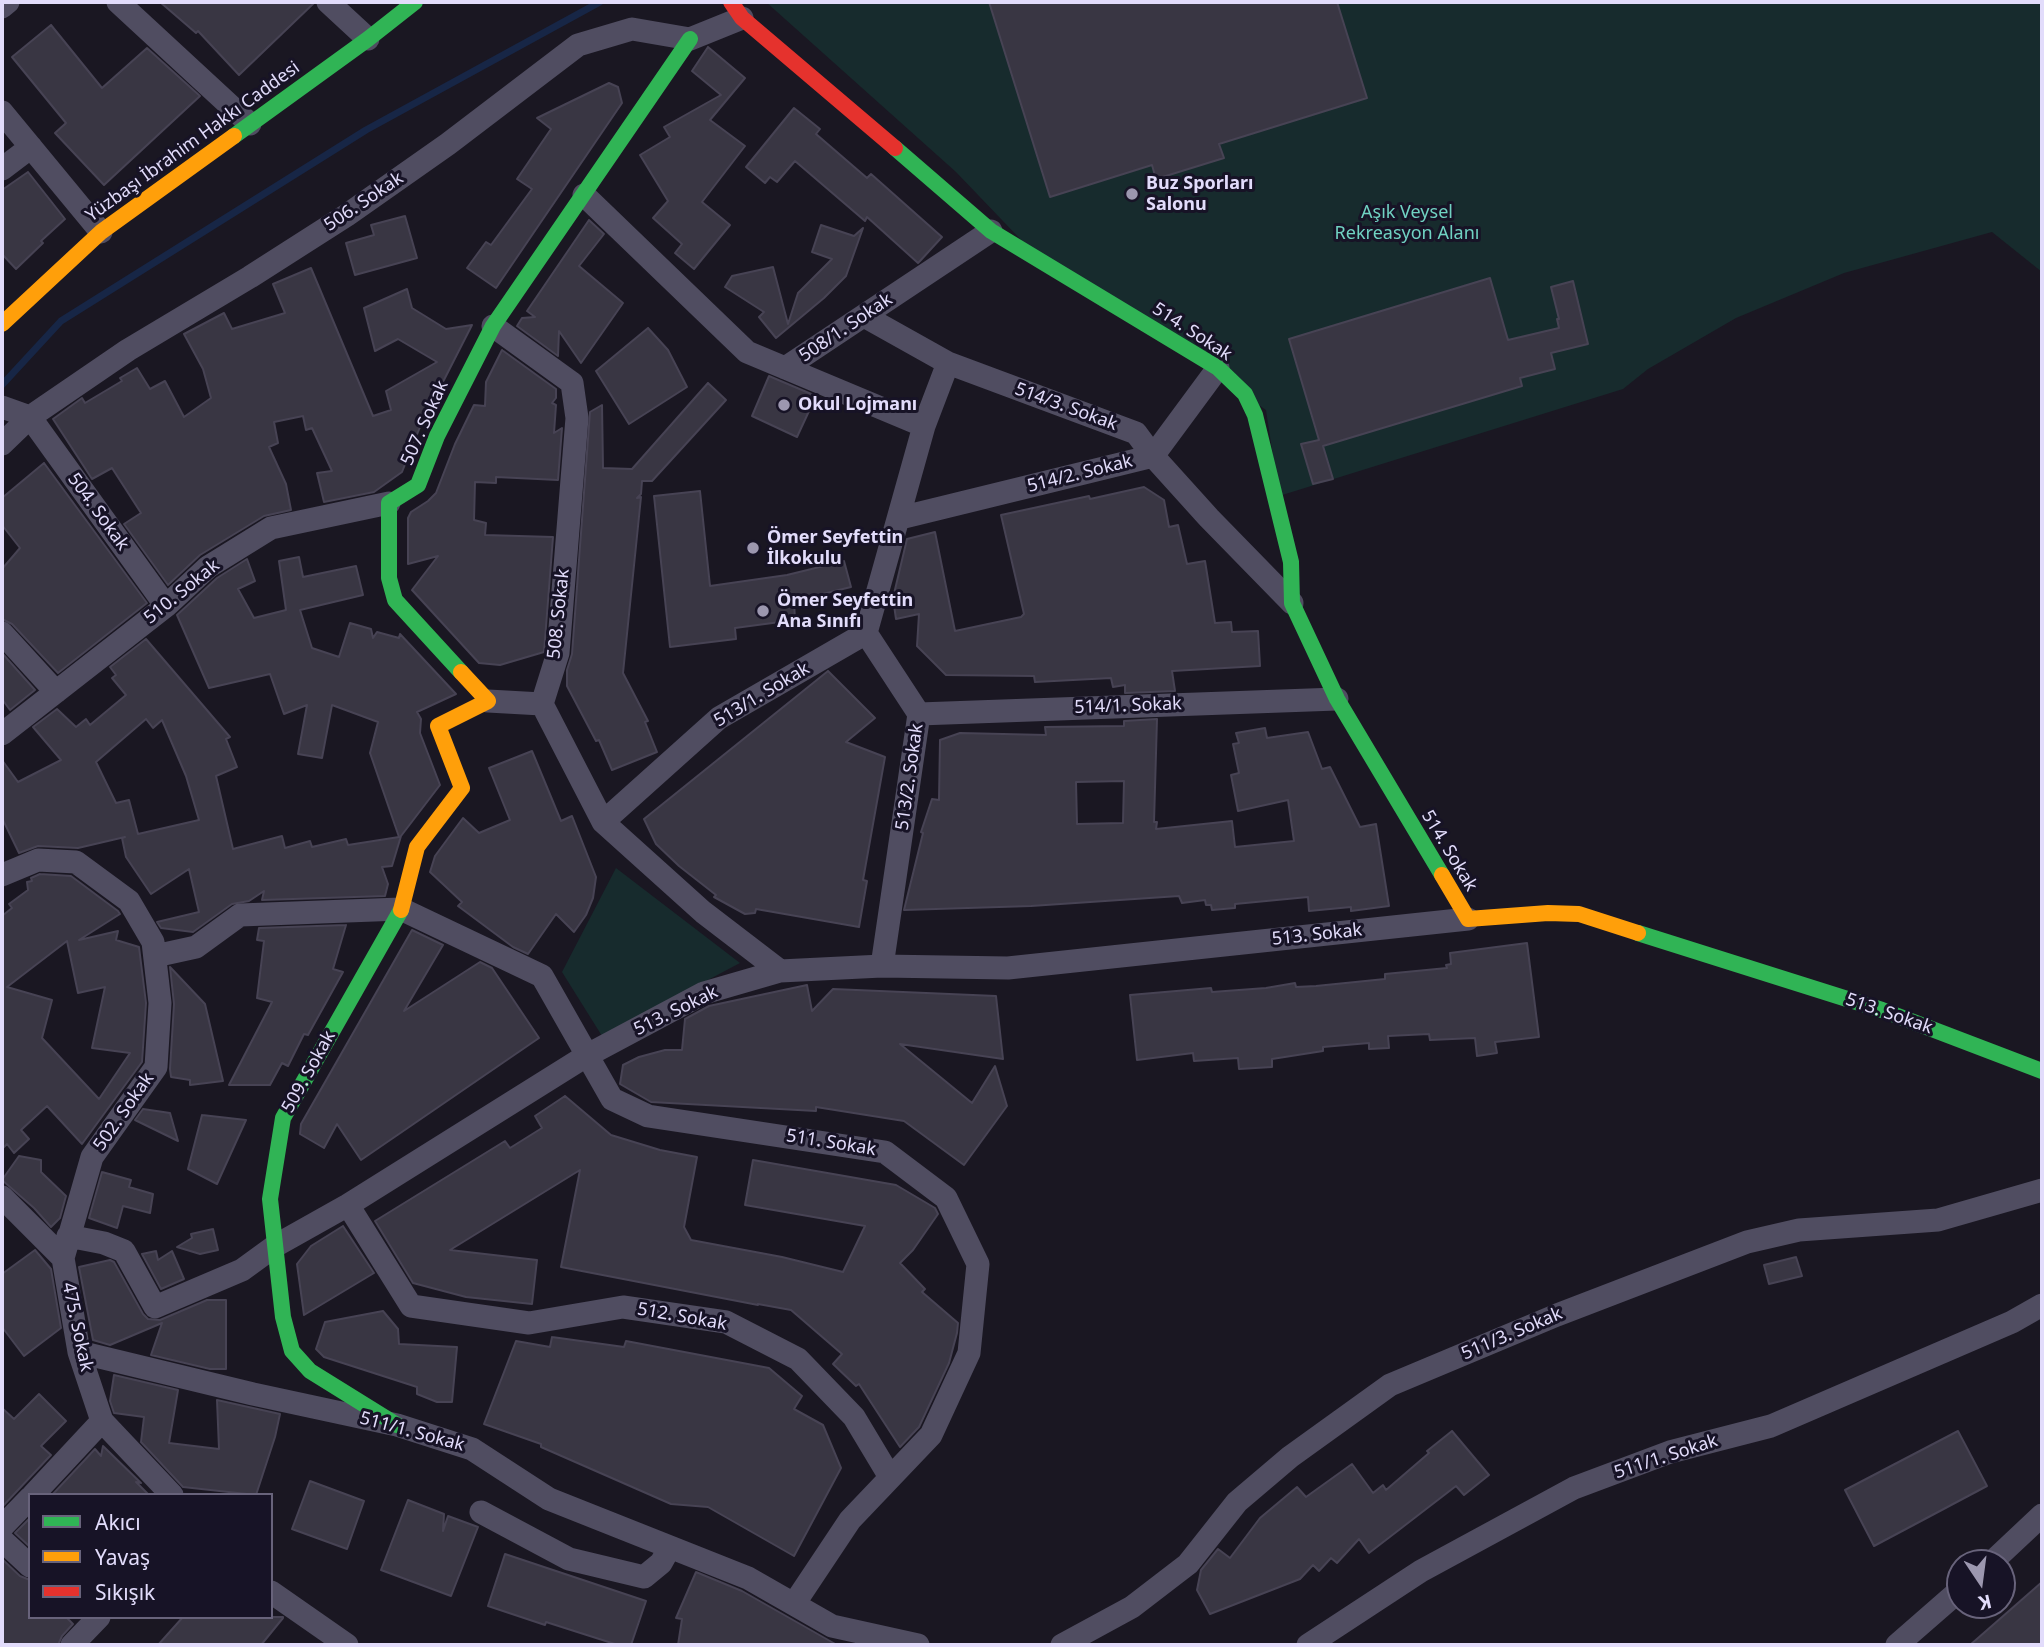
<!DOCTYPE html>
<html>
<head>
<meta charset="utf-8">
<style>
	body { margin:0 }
	#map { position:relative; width:2044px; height:1647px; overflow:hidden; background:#1a1722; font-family:"Noto Sans",sans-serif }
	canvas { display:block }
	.frame { position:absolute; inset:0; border:4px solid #e2dcfb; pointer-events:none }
	.legend { position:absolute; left:28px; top:1493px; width:245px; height:126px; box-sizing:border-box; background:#171326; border:2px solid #68637b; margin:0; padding:9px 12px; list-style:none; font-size:21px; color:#e2dcfb }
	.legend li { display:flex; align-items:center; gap:14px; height:35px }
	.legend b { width:35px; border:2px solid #68637b }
	.north { position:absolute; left:1946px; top:1549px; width:70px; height:70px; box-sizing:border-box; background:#171326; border:2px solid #68637b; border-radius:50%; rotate:167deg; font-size:19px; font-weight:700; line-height:28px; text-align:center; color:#e2dcfb }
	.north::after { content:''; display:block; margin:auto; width:24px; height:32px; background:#9c97af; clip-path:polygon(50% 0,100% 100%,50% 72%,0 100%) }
</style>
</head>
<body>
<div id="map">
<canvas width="2044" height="1647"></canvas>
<div class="frame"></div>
<ul class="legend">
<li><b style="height:9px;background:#30b455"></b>Akıcı</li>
<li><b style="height:9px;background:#ff9f0a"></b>Yavaş</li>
<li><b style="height:9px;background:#e5322d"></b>Sıkışık</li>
</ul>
<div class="north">K</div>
</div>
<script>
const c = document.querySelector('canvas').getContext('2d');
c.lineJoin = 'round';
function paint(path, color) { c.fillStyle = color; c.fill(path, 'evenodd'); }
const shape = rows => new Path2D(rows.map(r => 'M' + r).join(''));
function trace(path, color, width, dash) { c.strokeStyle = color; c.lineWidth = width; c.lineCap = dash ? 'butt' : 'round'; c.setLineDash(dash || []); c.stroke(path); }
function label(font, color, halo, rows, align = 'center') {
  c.font = font + ' "Noto Sans",sans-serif'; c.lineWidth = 6; c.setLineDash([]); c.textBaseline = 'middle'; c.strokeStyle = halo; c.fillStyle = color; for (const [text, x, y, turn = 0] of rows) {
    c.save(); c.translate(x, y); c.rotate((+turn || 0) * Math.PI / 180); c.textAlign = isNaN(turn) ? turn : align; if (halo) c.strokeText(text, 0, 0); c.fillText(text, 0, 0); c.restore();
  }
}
paint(shape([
	[766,2,2042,2,2042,272,1992,232,1844,273,1736,318,1648,369,1623,389,1279,496,1266,410,1024,243,956,172],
	[616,868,740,963,602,1036,562,972]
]), '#172b2d');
trace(shape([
	[2,385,61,321,366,130,600,2]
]), '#172646', 7);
const building = shape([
	[160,2,314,2,314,3,239,75,198,31,196,33,160,2],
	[989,2,1337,2,1367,98,1219,144,1224,158,1156,179,1152,165,1050,197,989,2],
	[51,25,102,88,147,48,200,96,104,185,55,133,66,123,12,57,51,25],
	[708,47,745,78,710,120,745,146,702,202,730,225,694,269,675,253,682,244,653,218,668,201,640,155,670,137,664,127,721,95,692,71,708,47],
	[609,83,618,87,622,103,496,288,467,268,486,242,491,245,532,189,517,179,551,129,537,118,609,83],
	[794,108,820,129,816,134,867,178,871,174,942,237,920,261,918,263,867,217,865,221,795,161,777,182,770,177,765,183,746,167,794,108],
	[28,172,65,219,41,241,43,243,16,269,2,254,2,190,28,172],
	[405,216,417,258,355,275,346,243,374,235,371,225,405,216],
	[589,220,604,234,579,266,623,303,581,363,559,331,558,356,517,326,522,318,535,317,527,311,589,220],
	[821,225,854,236,863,228,846,276,824,298,776,338,759,317,764,312,725,287,732,276,773,267,788,324,798,293,832,259,812,252,821,225],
	[311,268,373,416,391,410,386,391,437,362,398,339,375,351,364,308,407,289,412,308,446,329,472,325,420,427,402,472,374,492,324,502,317,473,332,471,312,428,306,430,303,416,274,422,278,443,269,447,286,484,291,510,264,516,200,555,168,585,124,524,141,513,112,468,92,479,53,419,82,398,85,403,122,381,120,378,137,368,150,389,165,381,184,417,211,398,203,369,184,334,224,313,232,329,285,313,273,284,311,268],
	[1490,278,1508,340,1559,328,1557,319,1559,319,1551,287,1573,281,1588,344,1551,353,1555,369,1520,378,1522,386,1323,446,1333,479,1313,484,1301,444,1319,440,1289,339,1490,278],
	[648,328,668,350,687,387,629,424,596,371,648,328],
	[502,350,556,389,556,398,552,403,556,405,554,433,562,428,558,480,496,477,496,483,475,482,474,520,486,523,485,535,553,537,544,652,500,665,479,663,412,590,438,556,408,564,408,518,411,512,428,501,436,493,455,444,474,405,485,406,486,382,502,350],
	[769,376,816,396,797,437,752,416,769,376],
	[708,383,726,400,652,481,642,481,641,494,637,498,641,497,623,673,648,721,645,722,657,752,612,770,599,740,596,741,567,686,567,670,572,654,590,412,602,405,603,468,632,469,708,383],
	[44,463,147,603,58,673,12,624,2,619,2,569,20,548,2,525,2,498,44,463],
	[1144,487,1164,500,1169,527,1178,525,1187,564,1205,561,1215,623,1231,622,1232,632,1258,631,1260,666,1172,671,1175,691,1125,693,1125,685,1113,687,1111,678,1035,682,1034,676,946,675,917,646,919,614,896,619,893,598,907,539,935,532,955,631,1021,617,1024,614,1001,515,1089,496,1090,499,1144,487],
	[700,491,710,586,787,575,844,561,851,587,794,601,795,620,735,628,736,639,670,647,654,496,700,491],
	[299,557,303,577,356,566,363,595,300,610,312,648,339,657,350,623,371,629,373,638,377,632,399,638,400,634,456,694,417,712,421,719,420,733,440,785,401,836,392,866,382,867,388,884,385,896,262,900,264,891,249,901,232,904,193,932,161,928,157,922,199,912,189,869,151,894,126,857,122,838,125,837,78,848,38,846,19,853,2,818,2,760,18,782,61,760,33,727,57,709,76,727,86,719,90,725,126,695,112,678,116,675,110,667,146,639,230,737,226,739,237,767,216,776,233,849,282,836,285,848,310,841,312,847,346,839,348,845,399,837,370,753,378,722,332,705,322,758,298,754,307,705,284,714,270,674,209,688,177,615,217,578,247,559,255,581,238,589,254,618,286,610,279,561,299,557],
	[146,719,153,728,162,720,186,776,199,820,138,834,129,800,116,803,96,762,146,719],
	[2,653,35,690,10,710,2,699,2,653],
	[828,671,875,718,846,742,885,757,863,880,867,881,859,927,756,909,755,913,745,914,714,897,716,895,679,866,656,844,644,819,828,671],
	[1157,719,1154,822,1157,822,1156,829,1232,821,1235,847,1294,841,1288,800,1238,811,1231,775,1239,773,1233,744,1239,743,1236,733,1265,728,1267,738,1308,732,1322,769,1330,767,1360,827,1376,824,1389,906,1351,911,1351,907,1309,911,1308,897,1235,904,1235,908,1212,910,1211,905,1206,905,1205,900,1182,903,1179,896,1031,906,904,910,923,833,921,832,932,799,939,800,940,740,960,733,1046,735,1045,727,1124,726,1124,721,1157,719],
	[1124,781,1123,823,1077,824,1076,782,1124,781],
	[532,751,561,821,572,816,596,877,593,898,586,915,574,932,556,914,528,954,513,947,458,906,462,902,430,872,435,856,463,818,479,833,510,820,489,768,532,751],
	[40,874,71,876,118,911,120,914,79,940,118,931,116,940,139,947,146,1003,142,1062,82,1144,47,1106,21,1130,29,1139,14,1153,7,1144,2,1149,2,916,12,908,9,904,28,890,27,882,32,881,31,878,40,874],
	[67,941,78,993,105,987,92,1048,130,1053,99,1099,42,1038,52,1000,7,987,67,941],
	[346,925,333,969,343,972,308,1035,304,1034,288,1066,282,1063,270,1085,229,1085,272,1002,257,998,264,941,257,940,259,928,346,925],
	[412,930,443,945,404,1011,480,962,492,968,539,1038,361,1160,337,1124,324,1148,300,1134,301,1124,412,930],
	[1527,943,1539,1037,1495,1042,1497,1053,1477,1056,1475,1038,1430,1040,1429,1034,1388,1036,1389,1048,1369,1049,1369,1043,1323,1047,1323,1051,1272,1059,1272,1067,1239,1069,1238,1058,1194,1061,1193,1053,1137,1060,1130,995,1211,988,1212,992,1266,988,1295,983,1296,987,1316,986,1385,979,1385,974,1447,968,1446,965,1451,964,1450,953,1527,943],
	[170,967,205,1004,223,1081,190,1085,190,1080,171,1077,170,1069,174,1004,170,967],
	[807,985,812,1011,833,989,996,996,1003,1059,900,1044,972,1103,995,1066,1007,1106,964,1165,904,1121,816,1107,816,1111,651,1102,620,1084,623,1065,639,1057,665,1050,682,1050,685,1019,709,1006,807,985],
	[565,1096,611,1135,660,1150,697,1157,684,1227,691,1240,782,1257,843,1272,865,1226,745,1205,753,1160,896,1185,935,1208,938,1214,913,1250,900,1263,925,1289,922,1292,958,1323,957,1333,949,1363,919,1427,900,1447,859,1384,856,1386,833,1364,842,1354,791,1310,758,1304,758,1305,561,1267,580,1170,450,1250,537,1260,532,1304,466,1297,413,1283,375,1221,505,1141,510,1148,542,1128,535,1116,565,1096],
	[143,1109,170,1113,178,1141,135,1120,143,1109],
	[202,1115,246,1120,217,1184,188,1169,202,1115],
	[19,1156,41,1160,41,1172,66,1196,60,1218,51,1227,34,1208,2,1180,19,1156],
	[102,1172,131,1180,129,1187,153,1194,150,1213,123,1206,117,1228,89,1218,102,1172],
	[343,1226,374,1273,304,1315,297,1264,311,1246,343,1226],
	[213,1229,218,1250,200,1254,177,1247,192,1238,191,1234,213,1229],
	[35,1250,51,1269,61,1328,24,1356,2,1327,2,1274,35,1250],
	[156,1251,158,1260,172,1251,184,1279,161,1289,142,1254,156,1251],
	[1796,1257,1802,1276,1769,1284,1764,1265,1796,1257],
	[110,1260,114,1262,143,1314,148,1319,160,1320,207,1300,226,1300,226,1369,210,1369,151,1355,162,1323,110,1345,93,1340,79,1267,110,1260],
	[383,1311,398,1329,399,1344,457,1347,452,1402,437,1402,417,1394,417,1387,324,1357,316,1349,325,1322,383,1311],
	[552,1337,624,1347,626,1341,769,1368,802,1396,794,1409,823,1425,841,1468,794,1556,708,1507,671,1504,541,1447,541,1444,484,1424,516,1341,550,1347,552,1337],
	[114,1375,178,1390,169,1443,219,1449,217,1400,280,1414,275,1437,256,1495,183,1487,141,1442,144,1417,114,1413,110,1401,114,1375],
	[39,1394,66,1421,41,1446,51,1455,2,1507,2,1408,14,1419,39,1394],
	[1452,1431,1489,1475,1464,1495,1456,1486,1369,1553,1359,1539,1337,1563,1331,1558,1319,1571,1313,1565,1300,1579,1210,1614,1197,1590,1201,1570,1218,1549,1230,1558,1260,1518,1297,1487,1306,1497,1352,1464,1373,1493,1383,1485,1386,1490,1429,1453,1427,1451,1452,1431],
	[1958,1431,1987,1486,1874,1546,1845,1490,1958,1431],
	[103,1446,141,1483,136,1482,149,1495,52,1495,95,1449,101,1456,103,1446],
	[310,1481,364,1501,347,1549,292,1529,310,1481],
	[408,1500,444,1514,443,1531,448,1516,478,1527,451,1596,381,1570,408,1500],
	[30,1518,30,1547,15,1533,30,1518],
	[505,1554,646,1601,631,1645,618,1645,546,1622,545,1625,488,1606,505,1554],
	[2,1559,20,1576,30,1580,30,1617,66,1617,73,1624,62,1636,58,1645,2,1645,2,1559],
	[696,1572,742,1591,837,1645,678,1645,682,1619,676,1618,696,1572],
	[2042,1582,2042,1645,1970,1645,2042,1582],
	[183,1617,283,1617,283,1618,261,1645,158,1645,183,1617]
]);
paint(building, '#393643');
trace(building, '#474354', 2);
trace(shape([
	[118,2,250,124],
	[328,2,368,39],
	[2,7,8,2],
	[2,112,101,232],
	[2,169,31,147],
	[584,195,747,352,924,426],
	[864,316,948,363,1136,433,1153,456,1209,518,1292,603],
	[493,326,572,383,577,418,558,653,542,704,603,822,703,912,780,971],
	[785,368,991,231],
	[2,407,30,417,166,606],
	[2,444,30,417,128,350,250,277,347,215,448,144,578,45,632,29,690,39,742,18],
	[900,518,1153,456,1218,368],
	[2,633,56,692],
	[488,701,542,704],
	[919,714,1337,699],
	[2,734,166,606,208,567,271,528,389,503],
	[603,822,719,718,866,633],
	[2,875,38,860,76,862,129,901,153,942,160,1003,156,1067,92,1157,63,1258],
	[155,956,196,947,240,915,401,909,542,976,612,1099,648,1116,885,1152,946,1198,978,1264,969,1353,931,1435,850,1520,794,1604],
	[882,966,919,714,866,633,924,426,948,363],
	[2,1197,63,1258,79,1352,102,1421,172,1495],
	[348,1205,411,1306,529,1323,623,1307,726,1322,798,1359,854,1417,890,1477],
	[68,1236,104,1243,124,1251,155,1307,242,1270,275,1246,348,1205,586,1056,704,993,780,971,882,966,1008,968,1468,919],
	[79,1352,253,1394,397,1425,472,1449,549,1499,748,1578,832,1626,918,1645],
	[33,1495,102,1421],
	[481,1512,569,1559,644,1577,661,1563,670,1547],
	[2,1527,30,1498],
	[2,1540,30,1566],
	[1991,1563,2042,1515],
	[271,1592,347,1645],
	[72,1645,99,1617],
	[1062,1645,1132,1607,1188,1564,1237,1502,1290,1457,1390,1385,1557,1315,1747,1242,1799,1230,1938,1220,2042,1190],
	[1308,1645,1421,1571,1574,1488,1670,1452,1771,1426,2012,1322,2042,1305],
	[1897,1645,1960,1590]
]), '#504d61', 23);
trace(shape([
	[234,136,368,39,415,2],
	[895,148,991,231,1218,368,1245,394,1255,415,1291,562,1292,603,1337,699,1442,875],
	[461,672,395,600,389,578,389,503,418,485,437,436,493,326,690,39],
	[1638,933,1882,1010,2042,1071],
	[397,1425,310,1371,292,1351,283,1317,270,1199,283,1118,401,910]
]), '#30b455', 16);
trace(shape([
	[2,324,101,232,234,136],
	[1442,875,1468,919,1548,913,1579,914,1638,933],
	[401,910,417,847,462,788,438,726,488,701,461,672]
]), '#ff9f0a', 16);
trace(shape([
	[731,2,742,18,895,148]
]), '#e5322d', 16);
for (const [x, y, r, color] of [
	[1132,194,7,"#9c97af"],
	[784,405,7,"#9c97af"],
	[753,548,7,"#9c97af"],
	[763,611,7,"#9c97af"]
]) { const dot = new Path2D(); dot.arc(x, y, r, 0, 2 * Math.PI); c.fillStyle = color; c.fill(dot); trace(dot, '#171326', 2.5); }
label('18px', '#e2dcfb', '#171326', [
	["Yüzbaşı İbrahim Hakkı Caddesi",193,142,-36],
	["506. Sokak",364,202,-34],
	["508/1. Sokak",846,328,-34],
	["514. Sokak",1192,332,33],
	["514/3. Sokak",1066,407,20],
	["507. Sokak",425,423,-66],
	["514/2. Sokak",1080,474,-14],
	["504. Sokak",98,512,54],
	["510. Sokak",182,592,-39],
	["508. Sokak",559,614,-84],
	["513/1. Sokak",762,695,-31],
	["514/1. Sokak",1128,706,-2],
	["513/2. Sokak",910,777,-82],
	["514. Sokak",1449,851,59],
	["513. Sokak",1317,935,-6],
	["513. Sokak",676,1011,-26],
	["513. Sokak",1889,1014,19],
	["509. Sokak",309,1072,-61],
	["502. Sokak",124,1112,-55],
	["511. Sokak",831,1143,9],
	["512. Sokak",682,1317,10],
	["475. Sokak",77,1327,78],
	["511/3. Sokak",1512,1334,-23],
	["511/1. Sokak",412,1432,15],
	["511/1. Sokak",1666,1457,-18]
]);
label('bold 18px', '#e2dcfb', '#171326', [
	["Buz Sporları",1146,184],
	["Salonu",1146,205],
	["Okul Lojmanı",798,405],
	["Ömer Seyfettin",767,538],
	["İlkokulu",767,559],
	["Ömer Seyfettin",777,601],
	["Ana Sınıfı",777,622]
], 'left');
label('18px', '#70d2c2', '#171326', [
	["Aşık Veysel",1407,213],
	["Rekreasyon Alanı",1407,234]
]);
</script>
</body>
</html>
